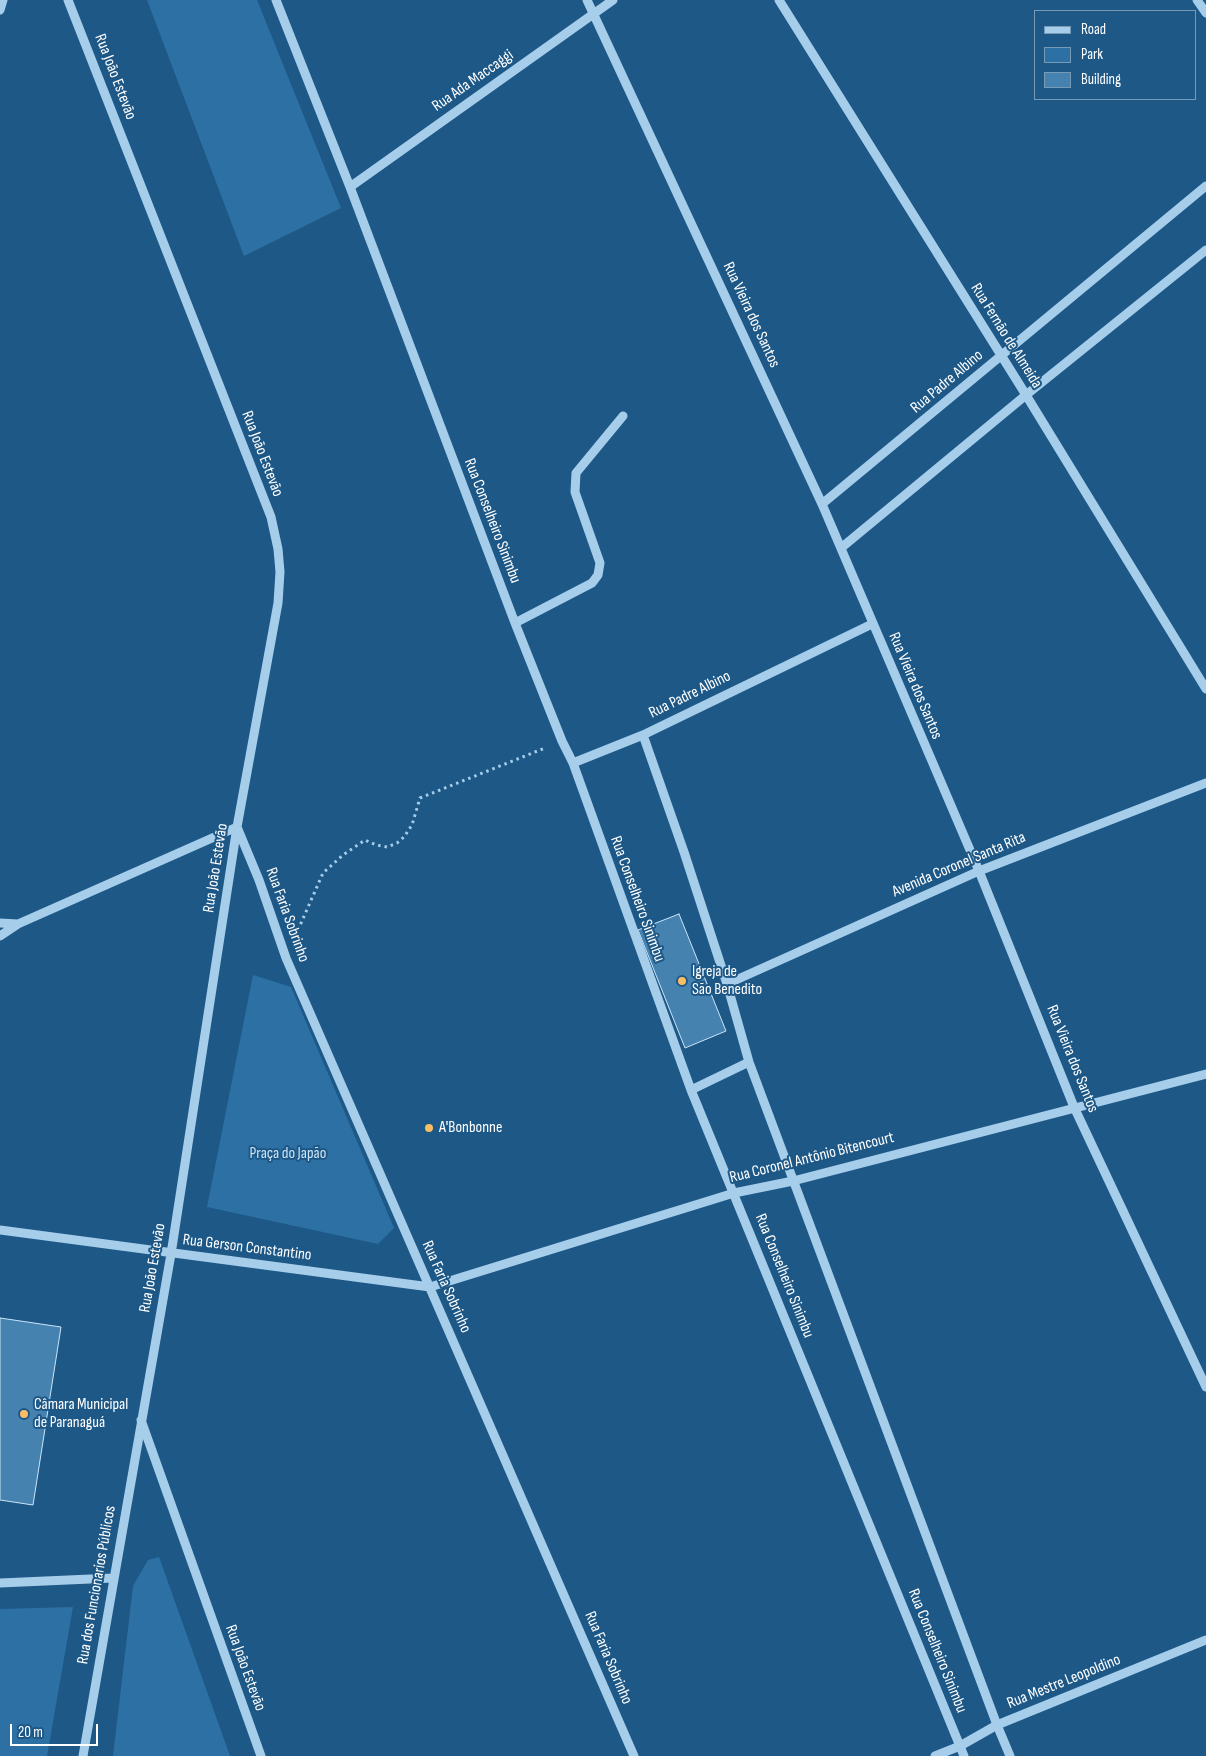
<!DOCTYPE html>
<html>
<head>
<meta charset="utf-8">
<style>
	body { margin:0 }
	#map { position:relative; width:1206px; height:1756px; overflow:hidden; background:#1d5887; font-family:"Sofia Sans Condensed",sans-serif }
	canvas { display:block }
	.legend { position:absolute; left:1034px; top:10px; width:162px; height:90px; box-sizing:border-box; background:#1d5887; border:1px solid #779bb7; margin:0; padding:6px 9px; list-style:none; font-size:15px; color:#fff }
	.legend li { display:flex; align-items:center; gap:10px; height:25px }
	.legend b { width:25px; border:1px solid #779bb7 }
	.scale { position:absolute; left:10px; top:1724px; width:88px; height:22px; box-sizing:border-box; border:2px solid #fff; border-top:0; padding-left:6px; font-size:15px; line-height:18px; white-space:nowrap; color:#fff; -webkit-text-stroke:4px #1d5887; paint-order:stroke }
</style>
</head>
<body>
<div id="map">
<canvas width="1206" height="1756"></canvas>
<ul class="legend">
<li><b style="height:6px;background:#a6ceeb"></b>Road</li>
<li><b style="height:14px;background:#2d71a4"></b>Park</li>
<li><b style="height:14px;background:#4582b0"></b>Building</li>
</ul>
<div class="scale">20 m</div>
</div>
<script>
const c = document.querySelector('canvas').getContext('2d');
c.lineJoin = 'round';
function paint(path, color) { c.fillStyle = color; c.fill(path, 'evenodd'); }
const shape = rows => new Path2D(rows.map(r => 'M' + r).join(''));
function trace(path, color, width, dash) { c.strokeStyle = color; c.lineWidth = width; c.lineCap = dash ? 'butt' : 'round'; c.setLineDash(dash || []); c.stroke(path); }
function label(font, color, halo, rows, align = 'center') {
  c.font = font + ' "Sofia Sans Condensed",sans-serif'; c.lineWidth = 4; c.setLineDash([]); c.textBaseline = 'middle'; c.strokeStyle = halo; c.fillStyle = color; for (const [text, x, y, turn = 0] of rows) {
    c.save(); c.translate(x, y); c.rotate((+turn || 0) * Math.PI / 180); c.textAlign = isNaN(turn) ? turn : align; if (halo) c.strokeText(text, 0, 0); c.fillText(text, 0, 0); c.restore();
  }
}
paint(shape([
	[147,0,257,0,341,208,244,256],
	[253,975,291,987,394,1228,378,1244,207,1207],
	[159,1557,230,1756,113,1756,133,1586,148,1560],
	[73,1607,47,1756,0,1756,0,1609]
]), '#2d71a4');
const building = shape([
	[679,914,726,1031,685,1048,638,930,679,914],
	[0,1318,61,1327,33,1505,0,1500,0,1318]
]);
paint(building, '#4582b0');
trace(building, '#cbe5f8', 1);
trace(shape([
	[298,930,323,873,343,855,365,840,376,845,387,847,397,843,404,837,412,825,420,798,545,748]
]), '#a6ceeb', 3, [2.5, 4]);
trace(shape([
	[68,0,271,517,278,549,280,572,278,603,237,827,171,1254,83,1756],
	[276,0,350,187,515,623,562,741,573,763,691,1090,964,1756],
	[587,0,822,504,979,871,1074,1107,1206,1387],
	[779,0,1026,395,1206,689],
	[1197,0,1206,13],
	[0,10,3,0],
	[350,187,613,0],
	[822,504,1206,186],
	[841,548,1026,395,1206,250],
	[515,623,592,583,598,575,600,563,575,492,576,473,623,416],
	[643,735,684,852,727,984,749,1062,997,1725,1010,1756],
	[573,763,643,735,872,624],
	[0,923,18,924,237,827,259,880,286,958,634,1756],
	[0,936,18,924],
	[727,984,979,871,1206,783],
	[691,1090,749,1062],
	[0,1230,430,1287,734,1193,793,1181,1206,1074],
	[141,1420,261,1756],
	[0,1583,113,1578],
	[935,1756,960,1746,997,1725,1206,1640]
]), '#a6ceeb', 9);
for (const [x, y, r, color] of [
	[682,981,5,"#fbbd64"],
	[429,1128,5,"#fbbd64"],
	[24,1414,5,"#fbbd64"]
]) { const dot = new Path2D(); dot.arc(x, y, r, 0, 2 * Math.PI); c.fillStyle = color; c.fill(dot); trace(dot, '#1d5887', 2); }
label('16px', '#fff', '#1d5887', [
	["Rua João Estevão",115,77,69],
	["Rua Ada Maccaggi",473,81,-35],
	["Rua Vieira dos Santos",751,315,65],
	["Rua Fernão de Almeida",1006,336,58],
	["Rua Padre Albino",947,382,-40],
	["Rua João Estevão",262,454,69],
	["Rua Conselheiro Sinimbu",492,521,69],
	["Rua Vieira dos Santos",915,686,67],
	["Rua Padre Albino",690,695,-26],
	["Avenida Coronel Santa Rita",959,865,-23],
	["Rua João Estevão",216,868,-81],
	["Rua Conselheiro Sinimbu",637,899,70],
	["Rua Faria Sobrinho",287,915,70],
	["Rua Vieira dos Santos",1072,1059,68],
	["Rua Coronel Antônio Bitencourt",812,1158,-14],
	["Rua Gerson Constantino",247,1248,7],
	["Rua João Estevão",153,1268,-80],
	["Rua Conselheiro Sinimbu",784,1276,68],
	["Rua Faria Sobrinho",446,1287,66],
	["Rua dos Funcionarios Públicos",97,1585,-80],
	["Rua Conselheiro Sinimbu",937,1651,68],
	["Rua Faria Sobrinho",608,1658,67],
	["Rua João Estevão",245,1668,70],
	["Rua Mestre Leopoldino",1064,1682,-22]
]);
label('16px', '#fff', '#1d5887', [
	["Igreja de",692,972],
	["São Benedito",692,990],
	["A'Bonbonne",439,1128],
	["Câmara Municipal",34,1405],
	["de Paranaguá",34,1423]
], 'left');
label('16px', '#cbe5f8', '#1d5887', [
	["Praça do Japão",288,1154]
]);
</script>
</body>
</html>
